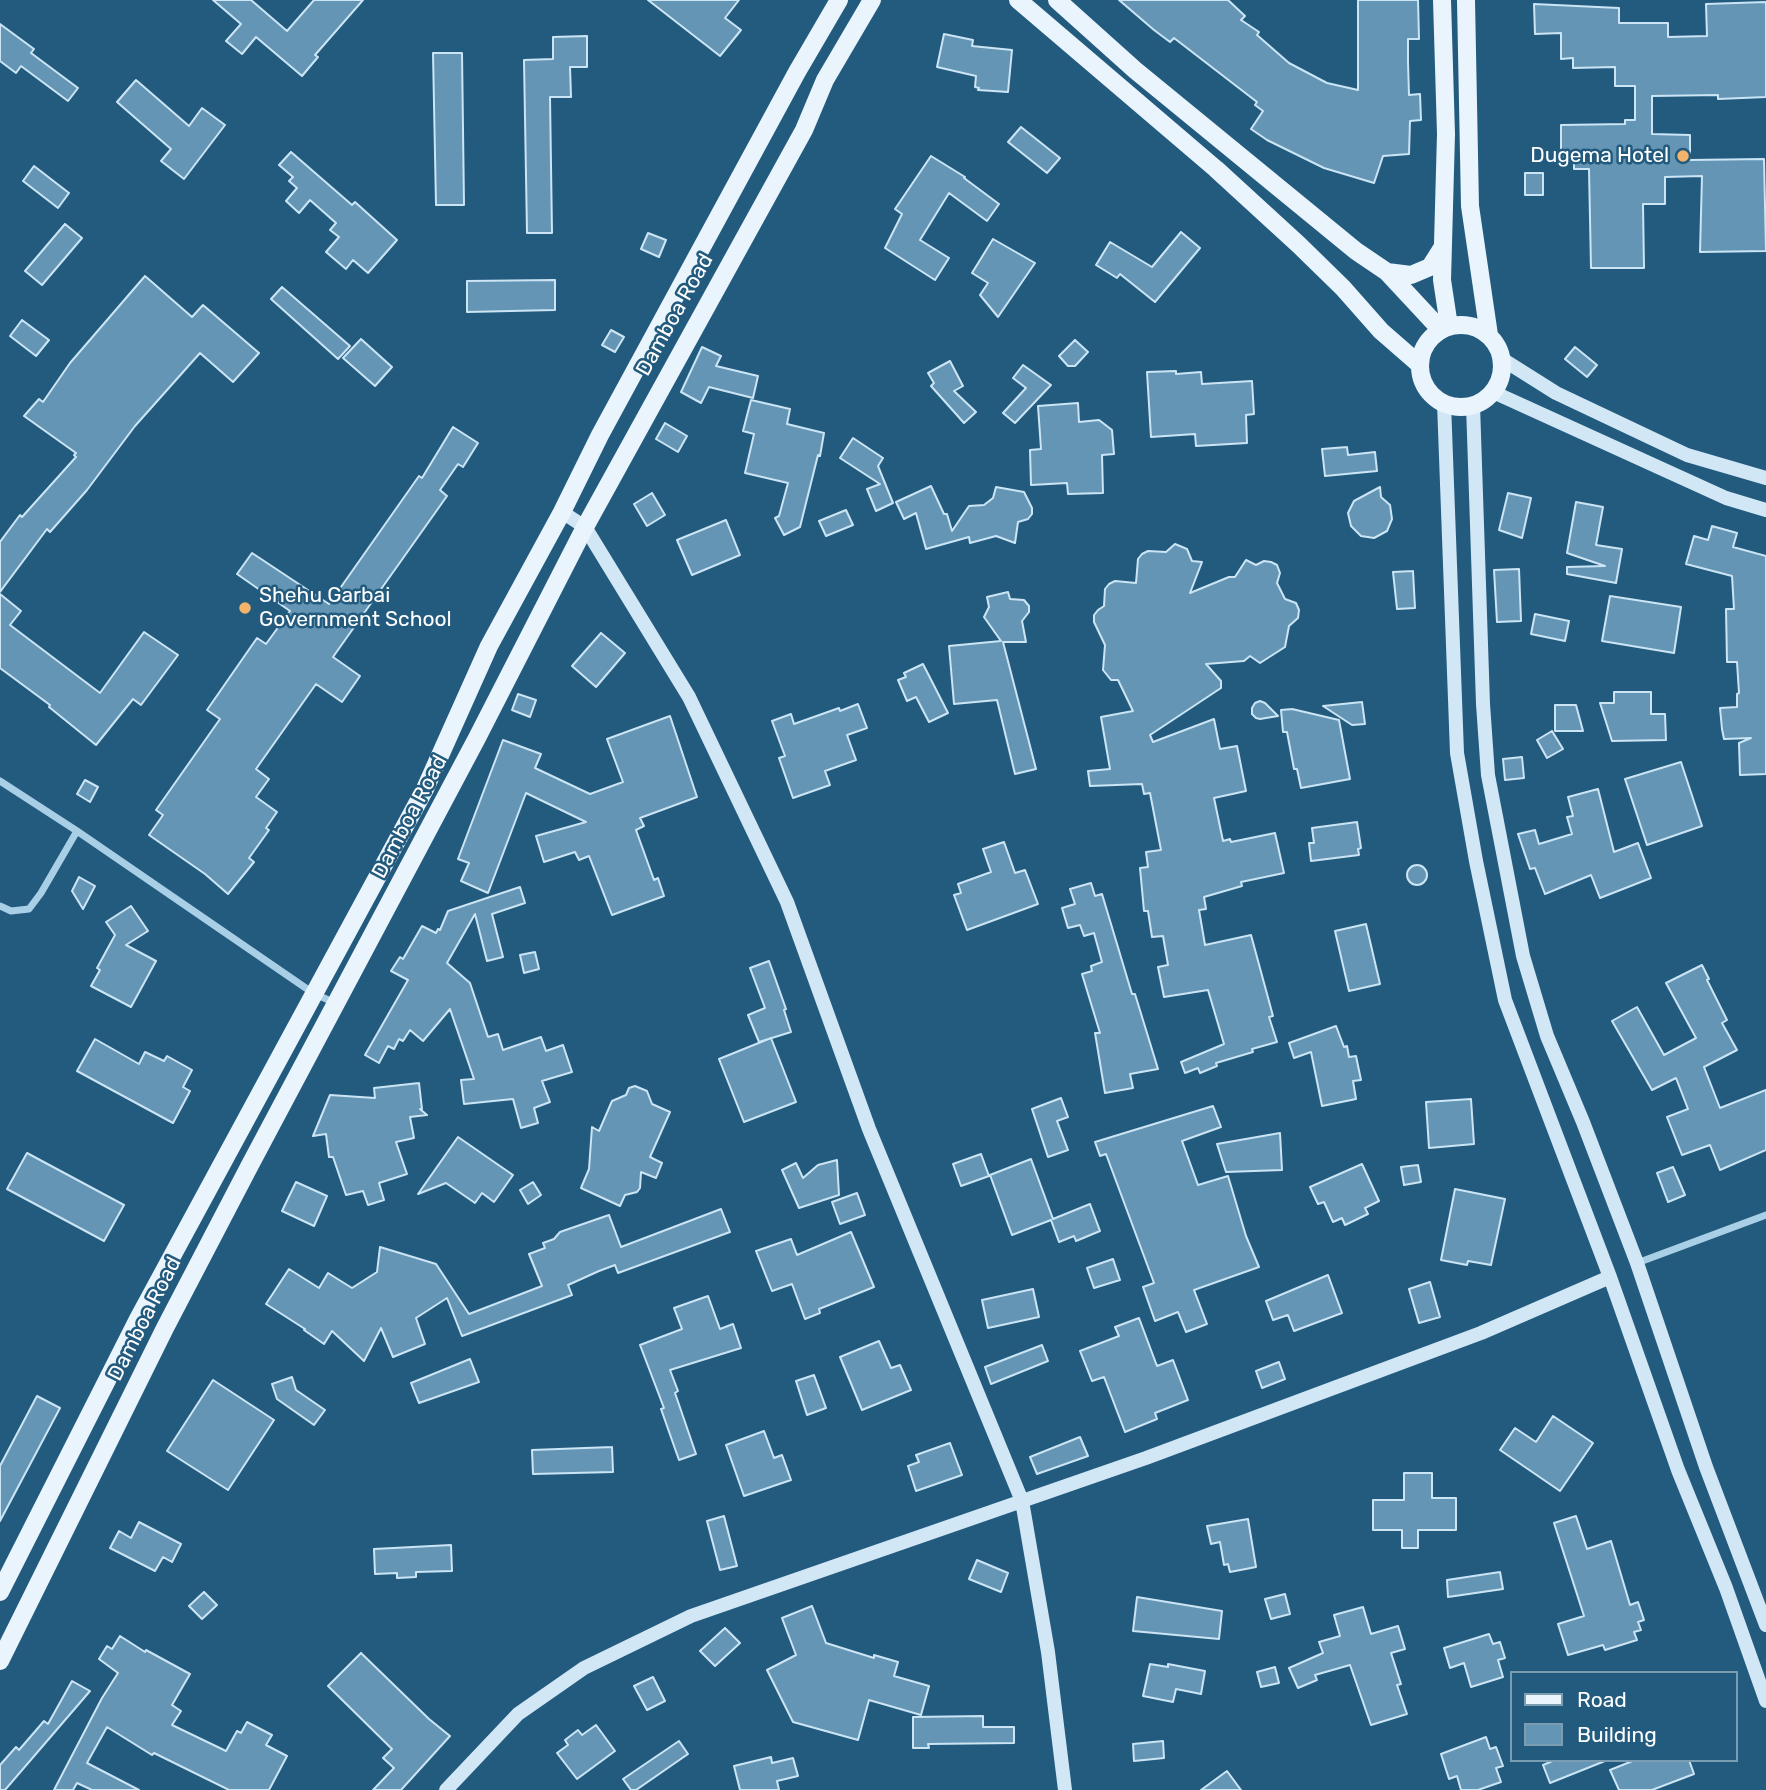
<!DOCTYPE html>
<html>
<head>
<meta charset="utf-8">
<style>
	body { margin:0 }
	#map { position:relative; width:1766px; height:1790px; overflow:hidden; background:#235b7f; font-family:Rubik,sans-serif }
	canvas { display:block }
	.legend { position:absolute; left:1510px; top:1671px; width:228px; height:91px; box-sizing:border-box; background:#235b7f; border:2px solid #7b9db2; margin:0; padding:9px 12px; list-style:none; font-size:21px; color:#fff }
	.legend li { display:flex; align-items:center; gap:14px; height:35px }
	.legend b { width:35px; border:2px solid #7b9db2 }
</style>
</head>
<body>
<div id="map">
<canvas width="1766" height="1790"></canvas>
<ul class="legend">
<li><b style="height:9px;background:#e9f4fd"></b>Road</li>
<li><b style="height:19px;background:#6495b4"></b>Building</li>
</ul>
</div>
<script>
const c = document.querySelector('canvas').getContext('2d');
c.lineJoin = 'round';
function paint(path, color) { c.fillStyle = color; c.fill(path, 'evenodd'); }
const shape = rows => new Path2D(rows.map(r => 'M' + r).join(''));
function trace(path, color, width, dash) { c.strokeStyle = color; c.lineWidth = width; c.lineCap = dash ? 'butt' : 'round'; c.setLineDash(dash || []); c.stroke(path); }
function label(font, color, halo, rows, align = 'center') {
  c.font = font + ' Rubik,sans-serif'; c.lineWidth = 5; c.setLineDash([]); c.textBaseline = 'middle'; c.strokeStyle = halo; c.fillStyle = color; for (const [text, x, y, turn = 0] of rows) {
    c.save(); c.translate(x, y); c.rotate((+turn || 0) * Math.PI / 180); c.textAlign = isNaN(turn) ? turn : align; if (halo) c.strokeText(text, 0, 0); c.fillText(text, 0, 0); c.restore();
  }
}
const building = shape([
	[213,0,251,0,287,31,314,0,363,0,315,55,318,57,302,76,256,37,242,54,226,41,241,24,213,0],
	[648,0,739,0,725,18,741,30,720,56,648,0],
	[1119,0,1228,0,1245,16,1241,20,1259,32,1257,35,1289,63,1327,83,1358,90,1358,0,1418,0,1419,39,1408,39,1408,62,1409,95,1420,94,1421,120,1410,121,1409,154,1383,156,1374,183,1324,168,1267,140,1251,129,1263,111,1255,105,1257,102,1174,38,1170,42,1154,30,1119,0],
	[1766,2,1766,97,1718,99,1718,95,1652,96,1652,134,1690,135,1690,160,1764,159,1766,251,1700,252,1702,176,1665,177,1665,204,1643,204,1644,268,1591,268,1589,169,1574,169,1574,161,1561,161,1561,125,1625,124,1625,120,1635,120,1635,86,1615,86,1615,67,1573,68,1573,58,1561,59,1561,33,1535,34,1534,4,1619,8,1619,23,1668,23,1668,37,1707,36,1706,4,1766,2],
	[0,24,34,49,31,53,78,88,68,101,21,66,16,73,0,61,0,24],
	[944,34,973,40,972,46,1012,50,1008,92,978,90,979,88,975,87,976,76,937,67,944,34],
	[587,36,587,67,570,67,571,97,550,97,552,233,527,233,524,60,553,59,553,37,587,36],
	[433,53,462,53,464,205,436,205,433,53],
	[136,80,189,126,202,108,225,125,184,179,161,161,171,149,117,102,136,80],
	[1021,127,1060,158,1047,173,1008,142,1021,127],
	[291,152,352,205,355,202,397,240,368,273,353,260,346,269,326,252,339,237,330,230,336,223,310,200,299,213,286,201,297,188,289,181,293,177,279,165,291,152],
	[931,156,965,177,964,178,999,204,987,221,949,193,920,240,949,258,935,280,885,248,902,214,895,209,931,156],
	[34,166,69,193,58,208,23,181,34,166],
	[1525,173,1543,173,1543,195,1525,195,1525,173],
	[65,224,82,238,42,285,25,271,65,224],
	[1181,232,1200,248,1155,302,1120,274,1117,278,1096,265,1110,242,1152,267,1181,232],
	[648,233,666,240,659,257,641,249,648,233],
	[993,239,1035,263,998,317,980,295,988,283,972,273,993,239],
	[145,276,192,317,203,305,259,353,233,382,200,353,135,426,87,490,50,532,47,529,0,592,0,542,20,515,22,517,76,457,74,455,76,453,24,416,39,399,43,402,70,363,145,276],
	[555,280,555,310,467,312,467,281,555,280],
	[282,287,350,346,338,359,271,299,282,287],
	[22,320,49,340,36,356,10,336,22,320],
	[611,330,624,337,615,352,602,345,611,330],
	[361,339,392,367,375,386,343,358,361,339],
	[1075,340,1088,352,1075,366,1068,366,1059,356,1075,340],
	[702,347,721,356,716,366,758,376,753,398,709,387,701,403,681,392,702,347],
	[1575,347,1597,365,1587,377,1565,359,1575,347],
	[950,361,963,386,954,391,976,412,964,423,931,386,934,383,928,373,950,361],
	[1023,365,1051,385,1015,423,1003,413,1026,388,1013,378,1023,365],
	[1176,371,1176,374,1201,372,1202,384,1252,381,1254,414,1246,415,1247,443,1196,446,1195,434,1151,437,1147,372,1176,371],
	[751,400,790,409,787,424,824,433,820,456,818,455,800,527,784,535,775,518,779,516,788,483,745,473,754,434,743,431,751,400],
	[1078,403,1079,422,1099,420,1112,430,1114,454,1102,455,1103,493,1068,494,1067,483,1031,485,1030,450,1041,449,1038,406,1078,403],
	[665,423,687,436,678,452,656,439,665,423],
	[453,427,478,443,463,467,458,464,440,490,447,496,333,657,360,676,342,702,316,684,256,769,269,779,256,797,277,812,266,828,269,830,249,858,254,862,228,894,205,874,149,835,163,815,156,810,220,719,207,710,257,638,266,644,290,611,237,574,252,553,329,604,419,476,422,478,453,427],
	[853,438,883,458,878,466,893,503,876,511,867,489,880,484,840,458,853,438],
	[1347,447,1348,455,1375,452,1377,471,1325,476,1322,449,1347,447],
	[931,486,944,514,947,514,952,531,969,506,984,505,993,498,996,487,1024,492,1032,508,1032,514,1028,519,1018,522,1015,543,996,536,970,543,969,537,926,549,916,513,904,519,896,502,931,486],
	[1380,487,1381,497,1390,505,1392,519,1387,531,1374,538,1361,536,1351,526,1348,513,1354,501,1380,487],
	[652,493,665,515,647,526,634,504,652,493],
	[1508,493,1531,498,1522,538,1499,530,1508,493],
	[1576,502,1603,507,1596,545,1622,549,1616,583,1567,574,1567,567,1605,566,1567,553,1576,502],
	[846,510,853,525,826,536,819,521,846,510],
	[726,520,740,555,692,575,677,540,726,520],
	[1712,526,1737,533,1733,547,1766,556,1766,774,1740,775,1739,743,1751,738,1724,739,1722,729,1720,708,1737,707,1737,694,1739,693,1737,662,1727,662,1726,609,1734,609,1732,576,1686,564,1694,536,1708,540,1712,526],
	[1175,544,1187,549,1192,561,1202,562,1190,593,1229,577,1235,577,1246,560,1256,565,1264,561,1271,562,1277,565,1280,573,1277,583,1285,599,1296,603,1299,610,1298,618,1289,626,1285,647,1260,663,1250,656,1244,661,1206,664,1221,681,1221,688,1150,735,1153,742,1214,719,1220,749,1237,746,1246,791,1214,798,1223,841,1230,839,1231,842,1275,833,1284,873,1241,882,1242,886,1204,897,1206,909,1199,910,1205,945,1251,935,1273,1016,1269,1017,1277,1042,1252,1049,1253,1052,1216,1063,1217,1066,1200,1073,1198,1068,1185,1073,1181,1062,1224,1044,1208,990,1164,997,1158,967,1168,965,1163,936,1152,937,1148,911,1144,911,1140,868,1148,867,1146,852,1161,850,1150,793,1144,794,1142,784,1090,786,1088,771,1110,769,1101,717,1133,711,1118,680,1111,680,1103,670,1105,645,1094,622,1094,615,1098,610,1104,606,1105,589,1109,584,1115,581,1136,583,1138,559,1142,554,1148,551,1166,552,1175,544],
	[1519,569,1521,621,1497,622,1494,570,1519,569],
	[1413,571,1415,608,1397,609,1393,572,1413,571],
	[1008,592,1010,599,1024,600,1029,606,1029,612,1022,621,1026,642,1003,642,1036,769,1015,774,997,700,954,704,949,646,1001,641,984,617,989,607,987,597,1008,592],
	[0,594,21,611,10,625,100,693,144,632,178,655,141,705,133,699,96,745,49,707,50,705,0,668,0,594],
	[1610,596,1681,607,1674,653,1602,641,1610,596],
	[1535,614,1569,621,1565,641,1531,634,1535,614],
	[601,633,625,653,596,687,572,666,601,633],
	[923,664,948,713,929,722,916,697,907,701,898,680,906,677,904,673,923,664],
	[1614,692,1651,692,1651,714,1665,714,1666,740,1612,741,1600,703,1614,703,1614,692],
	[518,694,536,700,530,717,512,710,518,694],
	[1260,701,1265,703,1278,716,1260,719,1256,718,1252,714,1252,708,1255,703,1260,701],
	[1362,702,1365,724,1352,725,1323,706,1362,702],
	[858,704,867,728,847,735,856,760,825,771,830,785,793,798,779,758,785,756,772,721,791,714,794,724,839,708,840,711,858,704],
	[1555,705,1576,705,1583,731,1555,731,1555,705],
	[1292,709,1339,720,1350,779,1301,788,1297,769,1294,769,1287,732,1283,732,1281,710,1292,709],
	[670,716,697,797,640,818,644,826,636,830,654,880,658,878,664,896,612,915,589,856,579,860,575,852,544,862,536,836,586,822,526,793,488,893,461,881,469,863,458,859,503,740,541,754,535,768,590,794,623,782,607,739,670,716],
	[1552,731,1563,749,1547,758,1537,740,1552,731],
	[1522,757,1524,778,1505,780,1503,759,1522,757],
	[1681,762,1702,826,1647,845,1625,779,1681,762],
	[85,780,98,787,90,802,77,794,85,780],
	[1598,789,1614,852,1638,843,1651,878,1600,898,1591,875,1545,894,1535,868,1530,869,1518,834,1535,830,1539,844,1572,834,1567,817,1573,816,1568,797,1598,789],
	[1357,822,1361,848,1358,849,1359,855,1311,861,1309,843,1314,843,1312,828,1357,822],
	[1004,842,1015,873,1025,870,1038,904,967,930,954,895,961,893,958,884,991,872,983,849,1004,842],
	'1407 875a10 10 0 1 1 20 0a10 10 0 1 1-20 0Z',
	[79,877,95,886,83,909,72,891,79,877],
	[1091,883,1095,896,1102,894,1132,994,1135,994,1158,1069,1130,1074,1133,1088,1105,1093,1095,1033,1100,1033,1082,974,1092,971,1091,966,1102,962,1094,933,1084,936,1080,925,1068,928,1062,908,1075,904,1070,889,1091,883],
	[520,887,525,903,492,914,503,957,487,961,475,914,447,963,470,983,488,1037,498,1034,503,1050,541,1037,546,1051,563,1045,572,1072,542,1081,550,1102,534,1108,538,1123,521,1128,513,1099,464,1104,461,1080,474,1079,450,1009,423,1041,410,1030,403,1041,399,1039,394,1049,388,1046,379,1063,365,1055,408,980,391,971,400,957,403,959,422,926,436,933,438,929,440,930,448,911,520,887],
	[131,906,148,931,126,945,156,961,131,1007,91,986,100,970,97,968,115,935,106,922,131,906],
	[1366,924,1380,984,1349,991,1335,931,1366,924],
	[535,952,539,969,524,973,520,955,535,952],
	[769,961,786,1009,784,1010,791,1032,759,1042,748,1015,765,1008,750,968,769,961],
	[1702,965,1709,979,1707,980,1727,1020,1722,1023,1737,1050,1704,1067,1720,1108,1766,1090,1766,1150,1720,1170,1710,1145,1682,1155,1667,1117,1688,1109,1676,1078,1652,1090,1612,1021,1637,1007,1664,1055,1696,1038,1666,983,1702,965],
	[1336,1026,1344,1047,1347,1046,1349,1057,1356,1056,1361,1080,1353,1081,1356,1099,1322,1106,1311,1052,1294,1058,1289,1043,1336,1026],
	[771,1038,796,1102,744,1122,719,1059,771,1038],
	[95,1039,139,1064,145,1052,164,1061,167,1056,192,1070,183,1087,190,1091,173,1123,77,1071,95,1039],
	[419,1083,422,1109,420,1109,427,1115,410,1117,414,1138,396,1142,407,1174,379,1183,384,1200,368,1205,363,1191,346,1195,333,1157,329,1157,326,1134,313,1136,330,1095,375,1098,374,1088,419,1083],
	[635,1086,647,1091,652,1104,670,1112,650,1157,662,1163,656,1178,641,1172,640,1188,637,1192,625,1195,620,1206,581,1188,589,1169,592,1127,599,1131,612,1101,626,1095,629,1088,635,1086],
	[1061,1098,1068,1117,1057,1121,1068,1150,1048,1157,1032,1109,1061,1098],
	[1471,1099,1474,1144,1429,1148,1426,1102,1471,1099],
	[1213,1106,1221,1127,1182,1141,1198,1185,1228,1176,1246,1236,1259,1267,1194,1290,1207,1324,1186,1332,1178,1312,1155,1321,1143,1287,1154,1283,1106,1154,1100,1156,1095,1142,1213,1106],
	[1280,1133,1282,1170,1226,1172,1217,1144,1280,1133],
	[458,1137,513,1175,494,1202,482,1193,475,1203,446,1183,418,1194,458,1137],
	[27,1153,124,1205,104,1241,7,1189,27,1153],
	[981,1154,989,1176,961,1186,953,1164,981,1154],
	[1031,1159,1053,1219,1090,1204,1100,1231,1076,1241,1074,1236,1059,1242,1051,1220,1012,1235,990,1175,1031,1159],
	[837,1160,839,1195,799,1208,782,1170,796,1163,803,1178,818,1165,837,1160],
	[1362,1164,1379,1201,1365,1208,1368,1214,1345,1225,1342,1218,1333,1222,1324,1202,1318,1204,1310,1187,1362,1164],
	[1418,1165,1421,1182,1404,1185,1401,1167,1418,1165],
	[1673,1167,1685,1195,1668,1202,1657,1173,1673,1167],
	[296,1182,327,1196,314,1226,282,1211,296,1182],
	[533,1182,541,1195,528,1204,520,1190,533,1182],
	[1455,1189,1505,1199,1491,1265,1468,1261,1467,1265,1441,1260,1455,1189],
	[857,1193,865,1215,840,1224,832,1202,857,1193],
	[721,1209,730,1232,618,1273,615,1265,599,1271,568,1285,572,1295,462,1336,447,1298,416,1318,425,1344,393,1357,381,1328,364,1361,332,1331,324,1344,304,1330,305,1329,266,1304,289,1269,319,1288,328,1273,352,1288,377,1272,380,1247,436,1264,469,1314,542,1286,529,1254,545,1248,543,1243,554,1239,560,1232,609,1215,621,1247,721,1209],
	[851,1232,874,1287,819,1309,820,1313,805,1319,792,1284,772,1291,756,1251,791,1239,797,1255,851,1232],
	[1113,1259,1120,1280,1094,1288,1087,1268,1113,1259],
	[1328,1275,1342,1313,1294,1331,1288,1315,1273,1320,1266,1301,1328,1275],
	[1430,1282,1440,1317,1419,1323,1409,1289,1430,1282],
	[1033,1289,1039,1317,988,1328,982,1300,1033,1289],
	[708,1296,720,1329,733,1324,741,1348,670,1370,678,1391,675,1393,696,1454,679,1460,661,1409,664,1408,640,1345,682,1329,674,1308,708,1296],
	[1139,1318,1157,1366,1173,1360,1188,1400,1155,1413,1157,1419,1125,1432,1104,1377,1092,1381,1080,1351,1119,1336,1115,1327,1139,1318],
	[879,1341,891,1368,900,1365,911,1390,862,1410,840,1357,879,1341],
	[1042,1345,1048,1361,991,1384,985,1367,1042,1345],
	[470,1359,479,1382,419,1403,411,1383,470,1359],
	[1279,1362,1285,1379,1262,1388,1256,1371,1279,1362],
	[814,1375,826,1408,807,1415,796,1381,814,1375],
	[292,1377,296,1390,325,1410,314,1425,277,1399,272,1384,292,1377],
	[213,1380,274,1420,228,1490,167,1451,213,1380],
	[37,1396,60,1408,0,1521,0,1466,37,1396],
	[1553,1416,1593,1443,1560,1491,1500,1450,1515,1428,1536,1442,1553,1416],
	[764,1431,774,1458,782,1455,791,1480,744,1496,726,1445,764,1431],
	[1080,1437,1088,1456,1037,1474,1030,1457,1080,1437],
	[950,1443,962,1475,916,1491,908,1466,919,1462,916,1455,950,1443],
	[612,1447,613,1472,533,1474,532,1450,612,1447],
	[1404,1473,1432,1473,1432,1498,1456,1498,1456,1530,1418,1530,1418,1548,1402,1548,1402,1530,1373,1530,1373,1500,1404,1500,1404,1473],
	[724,1516,737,1566,720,1570,707,1521,724,1516],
	[1576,1516,1587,1549,1611,1541,1630,1605,1638,1602,1644,1620,1638,1622,1641,1630,1634,1632,1637,1640,1605,1650,1603,1645,1568,1655,1558,1624,1584,1616,1554,1523,1576,1516],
	[1248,1519,1256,1567,1230,1572,1228,1564,1224,1565,1220,1542,1211,1544,1207,1526,1248,1519],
	[139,1522,181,1544,172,1562,163,1557,155,1571,110,1548,119,1531,131,1538,139,1522],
	[451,1545,452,1571,416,1572,416,1577,397,1578,397,1573,375,1574,374,1549,451,1545],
	[977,1560,1008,1573,1001,1592,969,1579,977,1560],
	[1500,1572,1503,1589,1448,1597,1447,1580,1500,1572],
	[204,1592,217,1605,202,1619,189,1606,204,1592],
	[1285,1594,1290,1614,1271,1619,1265,1599,1285,1594],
	[1137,1597,1222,1611,1219,1639,1133,1631,1137,1597],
	[812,1606,826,1643,874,1658,874,1655,898,1662,894,1676,929,1686,921,1715,869,1700,858,1740,793,1722,767,1670,796,1655,782,1618,812,1606],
	[1363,1607,1371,1634,1398,1626,1405,1649,1391,1653,1401,1684,1397,1685,1407,1714,1371,1725,1350,1665,1315,1675,1317,1680,1298,1688,1289,1668,1323,1653,1319,1642,1340,1636,1334,1615,1363,1607],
	[725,1628,740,1643,715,1666,700,1651,725,1628],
	[1489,1634,1493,1644,1500,1642,1505,1658,1498,1660,1503,1677,1471,1687,1464,1663,1450,1668,1444,1648,1489,1634],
	[120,1636,145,1652,146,1650,190,1674,172,1705,181,1711,172,1725,226,1751,237,1731,241,1733,247,1722,272,1735,266,1745,287,1756,269,1790,229,1790,154,1753,152,1755,107,1727,87,1763,139,1790,92,1790,77,1783,73,1790,54,1790,102,1698,118,1673,99,1659,107,1646,112,1649,120,1636],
	[361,1653,429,1719,450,1736,401,1790,373,1790,394,1768,383,1758,392,1749,328,1686,361,1653],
	[1150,1664,1168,1667,1168,1664,1205,1671,1201,1694,1176,1689,1173,1702,1143,1696,1150,1664],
	[1275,1667,1279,1683,1261,1687,1257,1672,1275,1667],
	[653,1677,665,1701,647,1710,634,1686,653,1677],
	[72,1681,90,1691,5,1790,0,1790,0,1765,16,1747,19,1750,44,1721,48,1724,72,1681],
	[983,1716,983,1727,1014,1727,1014,1743,928,1744,929,1748,913,1748,913,1717,983,1716],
	[596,1725,615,1751,577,1779,557,1753,568,1745,565,1740,578,1730,582,1735,596,1725],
	[1486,1737,1490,1749,1496,1747,1503,1766,1496,1768,1501,1782,1478,1790,1461,1790,1457,1776,1449,1779,1441,1754,1486,1737],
	[679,1741,688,1754,636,1790,631,1790,623,1779,679,1741],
	[1163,1741,1164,1758,1134,1761,1133,1744,1163,1741],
	[771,1757,772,1763,793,1758,798,1776,777,1781,779,1790,740,1790,734,1766,771,1757],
	[1555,1760,1605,1760,1605,1761,1550,1783,1543,1765,1555,1760],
	[1635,1760,1689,1760,1694,1774,1652,1790,1619,1790,1610,1770,1635,1760],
	[1227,1771,1241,1790,1201,1790,1227,1771]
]);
paint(building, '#6495b4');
trace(building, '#cbe5f5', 2);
trace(shape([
	[0,781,77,831,313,993,335,1003],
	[0,906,11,911,29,909,41,893,77,831],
	[1637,1263,1766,1215]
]), '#a8cfe6', 7);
trace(shape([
	[1502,359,1556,393,1687,455,1766,478],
	[1493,392,1726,498,1766,510],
	[1444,403,1457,753,1476,861,1505,1000,1610,1277,1678,1470,1726,1588,1766,1701],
	[1473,405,1483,704,1488,775,1523,956,1547,1036,1583,1122,1637,1263,1706,1467,1766,1625],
	[562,512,585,527,689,697,787,902,869,1129,1022,1501,1048,1652,1065,1790],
	[446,1790,518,1714,584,1668,691,1616,1146,1458,1481,1333,1610,1277]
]), '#d2e7f6', 14);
trace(shape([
	[1018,0,1216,169,1299,245,1343,288,1381,331,1420,365],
	[1057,0,1135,70,1356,251,1387,272,1441,330],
	[1442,0,1446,134,1442,280,1449,326],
	[1466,0,1470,206,1489,335],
	[1387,272,1411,275,1430,267,1442,248],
	'1420 366a41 41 0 1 1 82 0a41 41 0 1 1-82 0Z',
	[0,1592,138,1319,425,789,489,646,562,512,600,435,797,72,839,0],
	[0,1661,165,1328,250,1165,477,738,585,527,804,130,825,80,872,0]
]), '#e9f4fd', 18);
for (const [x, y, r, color] of [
	[1683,156,7,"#f2b36b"],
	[245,608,7,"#f2b36b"]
]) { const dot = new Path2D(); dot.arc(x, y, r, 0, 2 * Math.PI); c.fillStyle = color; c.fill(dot); trace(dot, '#235b7f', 2.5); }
label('21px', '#fff', '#235b7f', [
	["Dugema Hotel",1669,156],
	["Shehu Garbai",259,596,"left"],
	["Government School",259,620,"left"]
], 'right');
label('21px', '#fff', '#235b7f', [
	["Damboa Road",675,315,-61],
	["Damboa Road",410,817,-62],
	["Damboa Road",145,1319,-63]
]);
</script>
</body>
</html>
